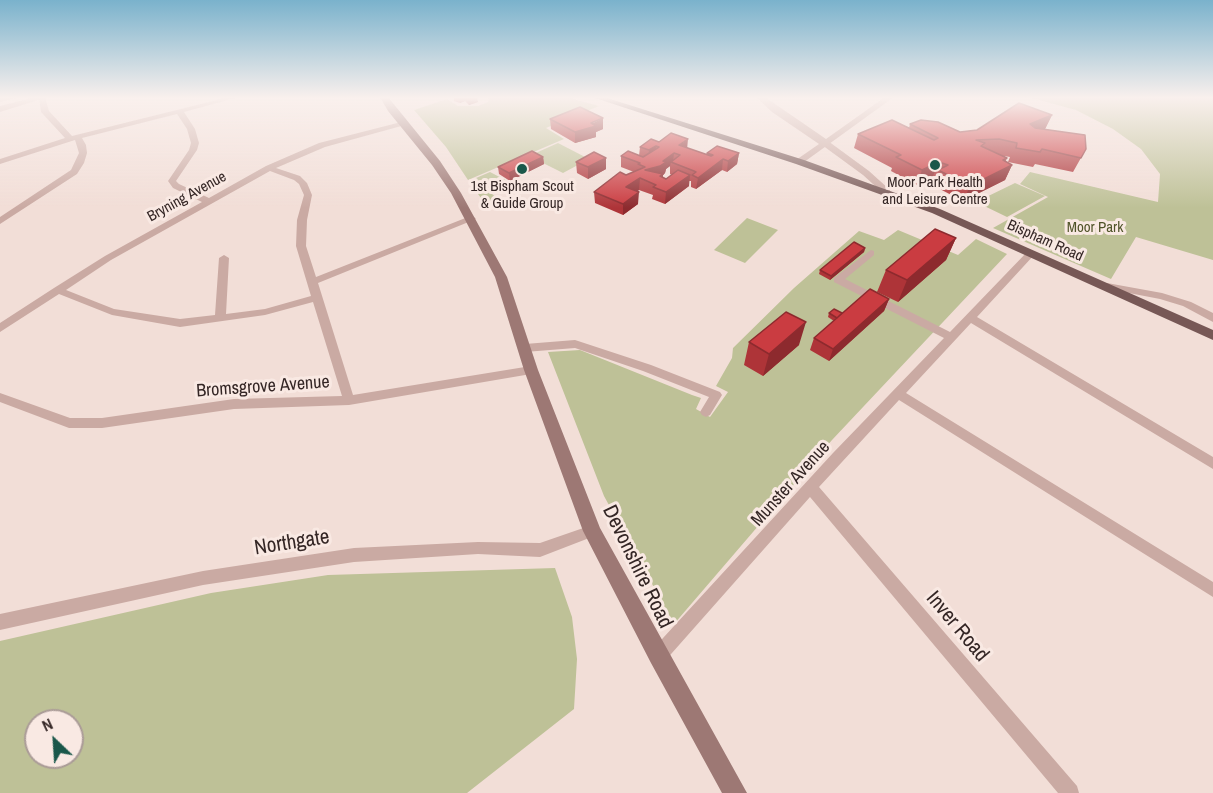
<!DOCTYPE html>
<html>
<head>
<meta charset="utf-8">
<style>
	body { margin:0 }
	#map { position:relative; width:1213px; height:793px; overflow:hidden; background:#f2ded7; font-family:"Archivo Narrow",sans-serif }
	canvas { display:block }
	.north { position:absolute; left:24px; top:709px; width:60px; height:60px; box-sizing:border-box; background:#f9e9e3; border:2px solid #aa9b97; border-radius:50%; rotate:335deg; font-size:16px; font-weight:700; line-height:24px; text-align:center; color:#342625 }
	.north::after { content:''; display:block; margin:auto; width:21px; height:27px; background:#1a574a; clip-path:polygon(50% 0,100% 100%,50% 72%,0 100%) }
</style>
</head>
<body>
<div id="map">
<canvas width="1213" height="793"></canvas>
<div class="north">N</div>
</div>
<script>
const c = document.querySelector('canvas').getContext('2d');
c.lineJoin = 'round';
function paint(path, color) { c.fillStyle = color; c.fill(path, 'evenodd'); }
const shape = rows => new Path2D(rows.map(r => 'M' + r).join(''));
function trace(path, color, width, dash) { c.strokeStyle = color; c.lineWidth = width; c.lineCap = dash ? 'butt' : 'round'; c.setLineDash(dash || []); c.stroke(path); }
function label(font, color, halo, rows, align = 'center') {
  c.font = font + ' "Archivo Narrow",sans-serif'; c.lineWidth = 6; c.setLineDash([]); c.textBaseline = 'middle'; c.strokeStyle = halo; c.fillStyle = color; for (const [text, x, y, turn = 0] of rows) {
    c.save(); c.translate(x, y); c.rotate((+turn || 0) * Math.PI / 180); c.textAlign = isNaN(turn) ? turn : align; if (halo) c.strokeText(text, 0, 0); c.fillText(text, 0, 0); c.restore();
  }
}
paint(shape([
	[489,97,566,97,599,106,546,128,564,139,468,180,446,147,414,110,447,99,458,106,478,106,488,102],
	[1028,97,1213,97,1213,260,1136,237,1111,279,993,228,1048,197,1020,184,1030,172,1158,202,1160,174,1141,149,1113,129,1076,110],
	[558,143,589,159,563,173,529,156],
	[490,172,513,184,492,194,497,198,485,204,469,181],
	[1015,183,1045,196,1007,217,976,202],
	[747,218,778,230,745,263,714,250],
	[898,230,958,255,976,239,1007,254,832,440,674,624,604,496,548,352,580,350,692,395,701,398,696,409,710,417,728,392,716,386,732,358,733,348,794,288,859,231,884,240],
	[555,568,572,617,577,659,574,709,467,793,0,793,0,641,211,593,328,575],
	[36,721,72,721,72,757,36,757]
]), '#bec197');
paint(shape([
	[6,97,20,97,0,102,0,98,6,97],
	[39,97,45,97,49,111,72,136,229,97,239,97,184,112,195,129,199,143,197,150,176,181,179,184,209,198,266,166,319,143,405,121,405,125,325,147,276,168,300,176,307,183,312,195,307,220,306,246,316,277,468,217,474,217,476,219,318,283,353,395,531,366,537,370,531,374,349,405,234,409,102,428,69,428,0,402,0,393,70,418,102,418,234,399,342,396,313,302,265,315,180,327,112,315,59,294,0,332,0,323,54,288,105,256,202,202,173,188,168,181,189,150,191,143,187,129,177,114,82,138,86,145,87,153,84,163,77,174,0,224,0,217,71,170,79,153,75,140,0,164,0,159,65,138,41,112,39,97],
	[270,171,294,180,299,184,304,195,297,220,296,246,311,296,265,309,226,314,229,258,224,255,219,258,215,315,180,319,114,309,66,290,111,260,270,171],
	[822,141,828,141,869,171,890,190,890,194,884,194,863,175,822,145,822,141],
	[871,250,874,251,874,255,845,279,950,332,1028,251,1034,251,1034,255,977,317,1213,457,1213,469,971,323,906,393,1213,582,1213,597,899,400,819,487,1077,786,1079,793,1058,793,810,497,664,662,658,664,652,662,650,656,652,650,833,453,944,338,834,282,834,278,871,250],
	[1107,283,1162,293,1191,302,1213,313,1213,322,1183,306,1160,299,1103,288,1102,286,1107,283],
	[575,340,651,365,720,392,722,395,710,415,706,417,702,415,700,412,709,397,643,371,575,348,525,352,519,348,525,344,575,340],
	[592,525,597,527,599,531,597,535,540,557,478,554,354,562,203,585,0,630,0,614,203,571,354,548,478,542,540,543,592,525]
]), '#caaaa3');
paint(shape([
	[35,97,48,97,0,112,0,106,35,97],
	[756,97,765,97,826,139,885,97,894,97,800,165,795,162,796,160,819,144,772,112,756,97]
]), '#caaaa3');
paint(shape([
	[380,97,388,97,440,161,461,193,507,277,538,370,600,528,747,793,722,793,651,663,583,531,524,370,495,277,451,193,432,165,388,111,380,97]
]), '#9d7874');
paint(shape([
	[592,97,604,97,804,160,940,209,1213,330,1213,340,932,213,796,164,592,97]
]), '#775856');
paint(shape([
	[452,97,477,97,476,97,477,99,478,102,469,105,465,101,460,103,454,101,454,98],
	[1052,115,1045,129,1044,130,1086,149,1073,172,1035,164,1033,167,1008,162,1010,157,1004,156,1005,162,1012,165,1005,180,963,201,932,185,935,177,933,176,917,185,891,171,892,168,854,148,858,134,909,128,910,124,960,132,977,130],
	[550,119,603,129,596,132,596,137,575,143,551,129],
	[659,142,687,148,707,155,707,153,739,153,737,164,727,172,722,170,696,189,691,187,691,181,689,181,689,186,665,204,652,199,653,195,639,190,637,191,638,204,623,215,595,203,594,192,634,172,621,167,621,156,639,156,640,147],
	[670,166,670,174,672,175,666,179,663,177,663,175,665,173,666,169],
	[543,157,544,164,510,181,499,174,498,167],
	[576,162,606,169,588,179,577,173],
	[956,238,946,260,898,302,877,292,886,270],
	[865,248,864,252,830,280,819,274,820,270],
	[889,299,884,311,829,361,810,350,814,338,834,321,828,317,829,313,842,313],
	[749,342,799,345,763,376,744,365]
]), '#ae3438');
paint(shape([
	[459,97,477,97,467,100,465,99,465,101,460,103],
	[477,99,478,102,469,105,468,101],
	[1052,115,1045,129,1023,138,1030,124],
	[603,118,603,129,596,132,596,137,575,143,575,132],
	[688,139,687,150,679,145],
	[656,146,655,157,648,161,649,150],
	[674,153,673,163,671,162,670,166,666,169,665,173,663,175,662,185,660,177,645,170,663,161],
	[739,153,737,164,727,172,728,161],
	[543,157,544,164,510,181,509,173],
	[606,158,606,169,588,179,588,167],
	[1007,158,1001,171,1012,165,1005,180,963,201,970,186],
	[723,159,722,170,696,189,698,178],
	[939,162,933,176,917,185,922,170],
	[690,175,689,186,665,204,666,192],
	[640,178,639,190,626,199,626,187],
	[639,192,638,204,623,215,623,204],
	[956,238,946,260,898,302,907,280],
	[865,248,864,252,830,280,831,276],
	[889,299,884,311,829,361,833,349],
	[806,322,799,345,763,376,769,354]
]), '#8d2a2e');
const building = shape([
	[473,97,475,97,477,99,468,101,465,99,473,97],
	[1019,103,1052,115,1030,124,1035,128,1085,135,1086,149,1081,158,1042,149,1040,152,1016,148,1017,143,999,139,976,140,985,143,981,146,1007,158,1003,160,1012,165,970,186,938,170,948,165,939,162,922,170,896,157,901,155,858,134,892,120,934,140,938,138,910,124,921,120,938,122,960,132,977,130,1019,103],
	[580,107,603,118,591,123,596,126,575,132,550,119,580,107],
	[671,133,688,139,679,145,711,156,713,155,707,153,717,146,739,153,728,161,723,159,698,178,692,175,696,172,694,171,671,162,680,155,674,153,663,161,666,162,660,166,645,170,663,174,660,176,666,179,678,170,690,175,666,192,653,187,656,185,640,178,626,187,639,192,623,204,594,192,620,172,626,175,645,167,638,164,640,163,621,156,628,151,643,157,659,147,656,146,649,150,640,147,651,139,659,142,671,133],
	[532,151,543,157,509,173,498,167,532,151],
	[594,152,606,158,588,167,576,162,594,152],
	[935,229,956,238,907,280,886,270,935,229],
	[854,242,865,248,831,276,820,270,854,242],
	[870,289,889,299,833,349,814,338,870,289],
	[834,309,842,313,837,318,829,313,834,309],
	[786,312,806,322,769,354,749,342,786,312]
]);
paint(building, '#ca3c41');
trace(building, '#8d2a2e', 1.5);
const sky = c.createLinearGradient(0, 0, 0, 208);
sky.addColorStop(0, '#7ab2cc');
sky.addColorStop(0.47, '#f9f0ed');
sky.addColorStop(1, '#f9f0ed00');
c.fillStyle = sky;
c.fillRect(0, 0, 1213, 208);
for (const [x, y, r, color] of [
	[935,165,6,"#1a574a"],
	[522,169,6,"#1a574a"]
]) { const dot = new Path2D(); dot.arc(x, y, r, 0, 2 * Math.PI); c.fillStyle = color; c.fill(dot); trace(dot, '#f9e9e3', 2); }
label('15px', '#342625', '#f9e9e3', [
	["Moor Park Health",935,183],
	["and Leisure Centre",935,200],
	["1st Bispham Scout",522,187],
	["& Guide Group",522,204]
]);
label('15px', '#342625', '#f9e9e3', [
	["Bryning Avenue",187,197,-29],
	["Bispham Road",1045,241,24]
]);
label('15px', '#4f5328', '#f9e9e3', [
	["Moor Park",1095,228]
]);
label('18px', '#342625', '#f9e9e3', [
	["Bromsgrove Avenue",263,387,-4],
	["Munster Avenue",791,484,-48]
]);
label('21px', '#342625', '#f9e9e3', [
	["Northgate",292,543,-9],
	["Devonshire Road",637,567,64],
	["Inver Road",957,627,50]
]);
</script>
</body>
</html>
